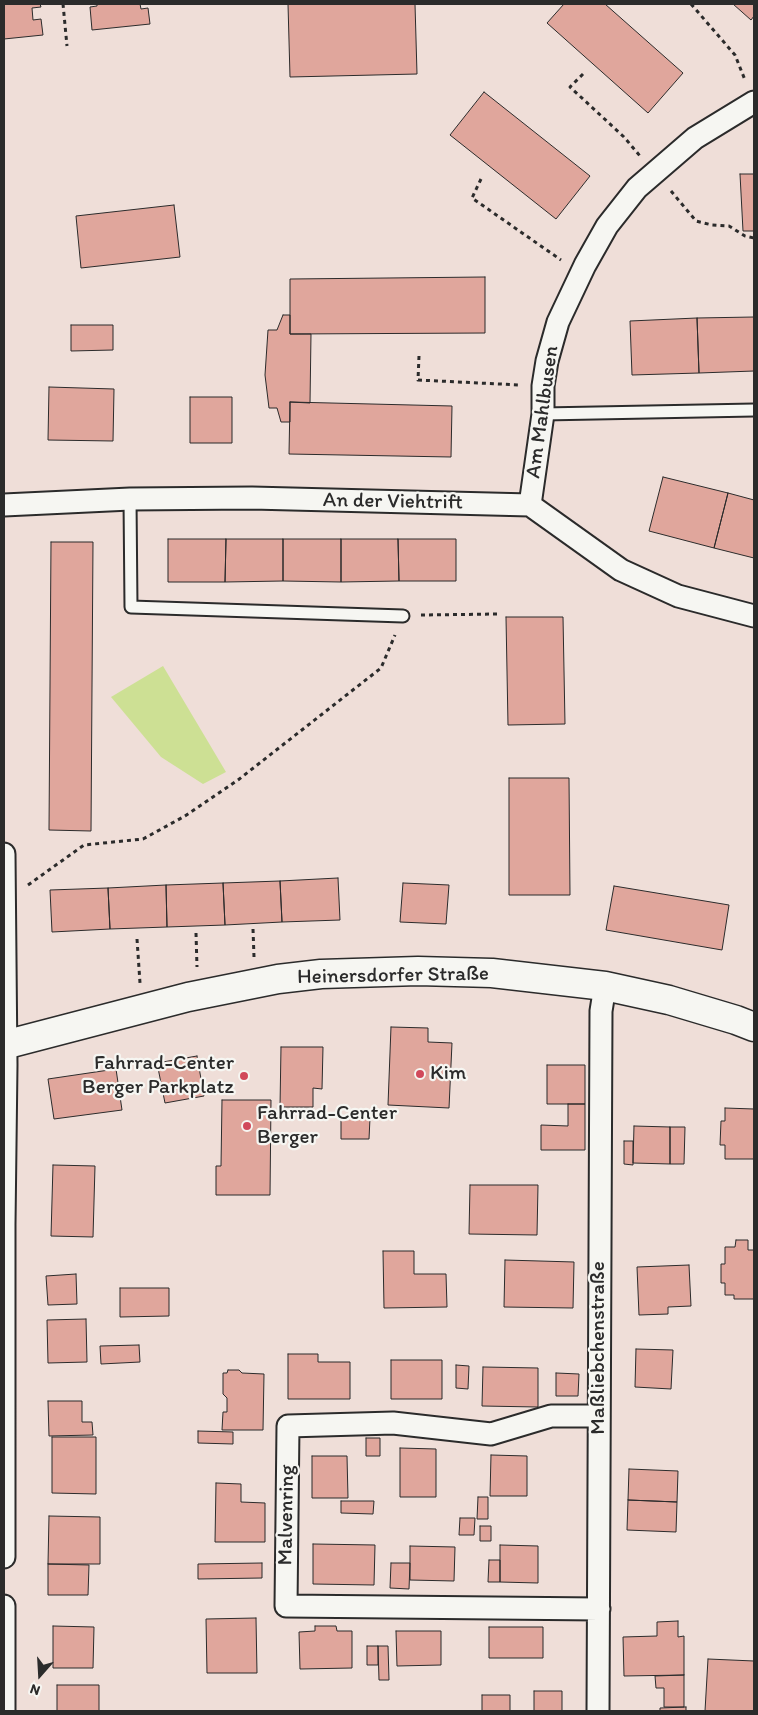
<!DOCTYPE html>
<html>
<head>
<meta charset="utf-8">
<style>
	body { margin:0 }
	#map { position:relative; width:758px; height:1715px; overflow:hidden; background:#efded8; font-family:Itim,sans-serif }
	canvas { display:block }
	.frame { position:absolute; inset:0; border:5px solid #2b2b2b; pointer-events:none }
	.north { position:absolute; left:15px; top:1650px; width:50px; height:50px; -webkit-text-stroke:4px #f6f6f2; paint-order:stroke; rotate:199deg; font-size:14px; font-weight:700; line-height:20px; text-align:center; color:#2b2b2b }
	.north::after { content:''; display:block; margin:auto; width:18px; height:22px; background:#2b2b2b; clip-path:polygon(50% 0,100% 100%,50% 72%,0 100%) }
</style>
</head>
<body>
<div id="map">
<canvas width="758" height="1715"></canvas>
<div class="frame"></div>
<div class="north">N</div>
</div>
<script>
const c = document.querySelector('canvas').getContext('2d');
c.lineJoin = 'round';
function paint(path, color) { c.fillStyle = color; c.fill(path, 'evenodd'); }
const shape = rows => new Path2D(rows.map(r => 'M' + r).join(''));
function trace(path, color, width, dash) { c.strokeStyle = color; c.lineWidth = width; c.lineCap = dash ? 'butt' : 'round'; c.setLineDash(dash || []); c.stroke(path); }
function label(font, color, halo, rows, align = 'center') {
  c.font = font + ' Itim,sans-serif'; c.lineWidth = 4.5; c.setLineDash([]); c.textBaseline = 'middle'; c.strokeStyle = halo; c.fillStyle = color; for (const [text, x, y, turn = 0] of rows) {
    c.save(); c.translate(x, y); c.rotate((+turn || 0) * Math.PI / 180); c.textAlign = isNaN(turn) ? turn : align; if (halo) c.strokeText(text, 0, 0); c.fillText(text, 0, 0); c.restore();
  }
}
paint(shape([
	[163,666,226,772,203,784,161,757,111,697]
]), '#cde094');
const building = shape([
	[4,4,40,4,41,7,32,8,33,20,41,19,43,35,4,39,4,4],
	[97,4,140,4,141,9,148,8,150,24,92,30,90,7,97,6,97,4],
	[288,4,415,4,417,74,290,77,288,4],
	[564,4,605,4,683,73,648,113,547,23,564,4],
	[733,4,754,4,754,16,751,20,733,4],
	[484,92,590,176,556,219,450,135,484,92],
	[740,174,754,174,754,231,743,231,740,174],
	[174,205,180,257,81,268,76,216,174,205],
	[485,277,485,333,290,334,290,279,485,277],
	[283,315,290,315,290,334,311,334,310,403,290,402,290,422,281,422,277,408,269,408,265,375,268,330,277,330,283,315],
	[754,317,754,371,699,373,697,318,754,317],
	[697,318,699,373,632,375,630,321,697,318],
	[71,325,113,325,113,350,71,351,71,325],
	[49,387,114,389,113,441,48,440,49,387],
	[190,397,232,397,232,443,190,443,190,397],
	[290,402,452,406,451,457,289,454,290,402],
	[663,477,728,493,714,548,649,531,663,477],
	[728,493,754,500,754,558,714,548,728,493],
	[168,539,226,539,225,582,168,582,168,539],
	[226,539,283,539,283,581,225,582,226,539],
	[283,539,341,539,341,582,283,581,283,539],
	[341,539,398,539,399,581,341,582,341,539],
	[398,539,456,539,456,581,399,581,398,539],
	[51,542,93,542,91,831,49,830,51,542],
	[506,617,563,617,565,724,508,725,506,617],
	[509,778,569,778,570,895,509,895,509,778],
	[338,878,340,920,282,922,280,881,338,878],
	[280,881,282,922,225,925,223,883,280,881],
	[223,883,225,925,167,927,166,885,223,883],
	[403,883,449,885,446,924,400,922,403,883],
	[166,885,167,927,110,929,108,888,166,885],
	[614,886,729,905,722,950,606,930,614,886],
	[108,888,110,929,52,932,50,890,108,888],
	[391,1027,428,1028,428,1042,452,1043,449,1108,388,1105,391,1027],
	[281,1047,323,1047,322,1089,313,1088,313,1107,280,1107,281,1047],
	[197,1056,204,1096,165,1103,157,1063,197,1056],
	[547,1065,585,1065,585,1104,547,1104,547,1065],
	[116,1069,122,1110,54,1119,48,1079,116,1069],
	[222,1100,271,1100,270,1195,216,1195,216,1166,221,1166,222,1100],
	[568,1104,585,1104,585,1150,541,1150,541,1125,568,1126,568,1104],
	[725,1108,754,1109,754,1159,725,1159,725,1145,720,1145,721,1121,725,1121,725,1108],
	[341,1118,370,1118,369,1139,341,1139,341,1118],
	[634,1126,670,1127,670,1164,633,1163,634,1126],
	[670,1127,685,1127,684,1164,670,1164,670,1127],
	[624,1141,633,1141,633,1165,624,1164,624,1141],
	[53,1165,95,1166,93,1237,51,1236,53,1165],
	[470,1185,538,1185,537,1235,469,1234,470,1185],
	[736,1240,748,1240,748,1250,754,1250,754,1299,734,1299,734,1295,725,1295,725,1283,721,1283,721,1264,725,1264,725,1247,735,1247,736,1240],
	[383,1251,414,1251,414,1274,446,1274,447,1307,384,1308,383,1251],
	[505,1260,574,1262,573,1308,504,1307,505,1260],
	[689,1265,691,1306,668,1307,668,1314,639,1315,637,1267,689,1265],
	[76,1274,77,1304,48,1305,46,1276,76,1274],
	[120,1288,169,1288,169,1316,120,1317,120,1288],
	[86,1319,87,1362,48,1363,47,1320,86,1319],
	[139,1345,140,1362,101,1364,100,1346,139,1345],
	[636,1349,673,1350,671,1389,635,1387,636,1349],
	[288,1354,318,1354,318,1362,350,1362,350,1399,288,1399,288,1354],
	[391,1360,442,1360,442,1399,391,1399,391,1360],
	[456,1365,469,1366,468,1389,456,1388,456,1365],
	[483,1367,538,1368,538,1407,482,1406,483,1367],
	[228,1370,239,1370,242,1373,264,1374,263,1430,222,1430,223,1412,227,1412,227,1398,223,1394,223,1373,227,1373,228,1370],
	[556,1373,579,1374,578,1396,556,1396,556,1373],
	[48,1401,82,1401,82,1422,92,1422,93,1435,49,1436,48,1401],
	[198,1431,233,1432,233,1444,198,1443,198,1431],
	[52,1437,96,1437,96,1494,52,1493,52,1437],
	[366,1438,380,1438,380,1456,366,1456,366,1438],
	[400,1448,436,1449,436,1497,400,1497,400,1448],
	[491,1455,527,1456,527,1496,490,1496,491,1455],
	[312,1456,347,1456,348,1498,312,1498,312,1456],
	[629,1469,678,1471,677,1502,628,1500,629,1469],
	[216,1483,241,1484,241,1502,265,1503,265,1542,215,1542,216,1483],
	[478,1497,488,1497,488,1519,477,1519,478,1497],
	[628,1500,677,1502,676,1532,627,1530,628,1500],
	[341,1501,374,1501,373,1514,341,1513,341,1501],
	[49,1516,100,1517,100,1564,48,1564,49,1516],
	[460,1518,475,1518,474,1535,459,1535,460,1518],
	[480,1526,491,1526,491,1541,480,1541,480,1526],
	[313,1544,375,1545,374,1585,313,1584,313,1544],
	[500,1545,538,1546,538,1583,500,1582,500,1545],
	[410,1546,455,1547,454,1581,410,1580,410,1546],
	[489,1560,500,1560,500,1582,488,1582,489,1560],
	[262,1563,262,1578,198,1579,198,1564,262,1563],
	[391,1563,410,1563,409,1589,390,1588,391,1563],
	[48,1564,89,1565,88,1595,48,1595,48,1564],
	[256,1618,257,1673,207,1673,206,1619,256,1618],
	[678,1621,678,1637,684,1636,684,1675,624,1676,623,1637,657,1636,657,1622,678,1621],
	[53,1626,94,1627,93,1668,53,1668,53,1626],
	[315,1626,336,1626,337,1631,352,1631,352,1668,300,1669,299,1632,315,1631,315,1626],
	[489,1627,543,1627,543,1658,489,1658,489,1627],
	[396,1631,441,1631,441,1665,397,1666,396,1631],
	[367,1646,378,1646,378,1665,367,1665,367,1646],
	[378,1646,388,1646,389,1680,379,1680,378,1646],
	[708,1659,754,1661,754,1711,705,1711,708,1659],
	[684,1675,684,1707,664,1707,664,1688,656,1688,655,1676,684,1675],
	[57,1685,99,1685,99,1711,57,1711,57,1685],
	[534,1691,562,1691,562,1711,534,1711,534,1691],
	[482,1695,510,1695,510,1711,482,1711,482,1695],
	[686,1707,686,1711,660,1711,660,1708,686,1707]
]);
paint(building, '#e0a69c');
trace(building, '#2b2b2b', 1);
const lane = shape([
	[543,414,754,410],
	[130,499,131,607,403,616]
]);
const street = shape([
	[4,505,130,499,252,498,530,505,621,570,678,596,754,616],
	[530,505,543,414,543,386,547,361,558,322,585,265,607,226,637,188,695,138,754,102],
	[4,854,6,1065,4,1224,4,1557],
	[4,1606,4,1711],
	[599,1609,286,1606,288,1426,393,1423,491,1434,551,1416,599,1416],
	[598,1711,601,1011,605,986]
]);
const secondary = shape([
	[4,1045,188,997,278,979,321,974,418,971,492,973,605,986,669,1000,736,1020,754,1027]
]);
trace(lane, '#2b2b2b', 15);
trace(street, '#2b2b2b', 25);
trace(secondary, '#2b2b2b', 31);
trace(shape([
	[63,4,67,46],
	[691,4,735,55,745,80],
	[583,74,570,87,624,137,640,156],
	[481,179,472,198,561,260],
	[671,191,696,221,712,225,729,226,745,236,754,238],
	[419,356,418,380,520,385],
	[421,615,498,614],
	[28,885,84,845,143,839,185,816,238,780,381,668,395,635],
	[253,929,254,957],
	[196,933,197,967],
	[137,939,140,983]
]), '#2b2b2b', 3, [4, 4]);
trace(lane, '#f6f6f2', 11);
trace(street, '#f6f6f2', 21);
trace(secondary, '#f6f6f2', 28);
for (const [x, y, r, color] of [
	[420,1074,5,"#d1495b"],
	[244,1076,5,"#d1495b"],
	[247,1126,5,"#d1495b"]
]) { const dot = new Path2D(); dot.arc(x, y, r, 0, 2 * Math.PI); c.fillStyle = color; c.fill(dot); trace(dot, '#f6f6f2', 2); }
label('21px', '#2b2b2b', '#f6f6f2', [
	["Am Mahlbusen",543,412,-82],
	["An der Viehtrift",393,502,1],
	["Heinersdorfer Straße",393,976,-1],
	["Maßliebchenstraße",599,1348,-90],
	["Malvenring",287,1515,-89]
]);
label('21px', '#2b2b2b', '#f6f6f2', [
	["Fahrrad-Center",234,1064,"right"],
	["Berger Parkplatz",234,1088,"right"],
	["Kim",430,1074],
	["Fahrrad-Center",257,1114],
	["Berger",257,1138]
], 'left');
</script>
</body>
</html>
